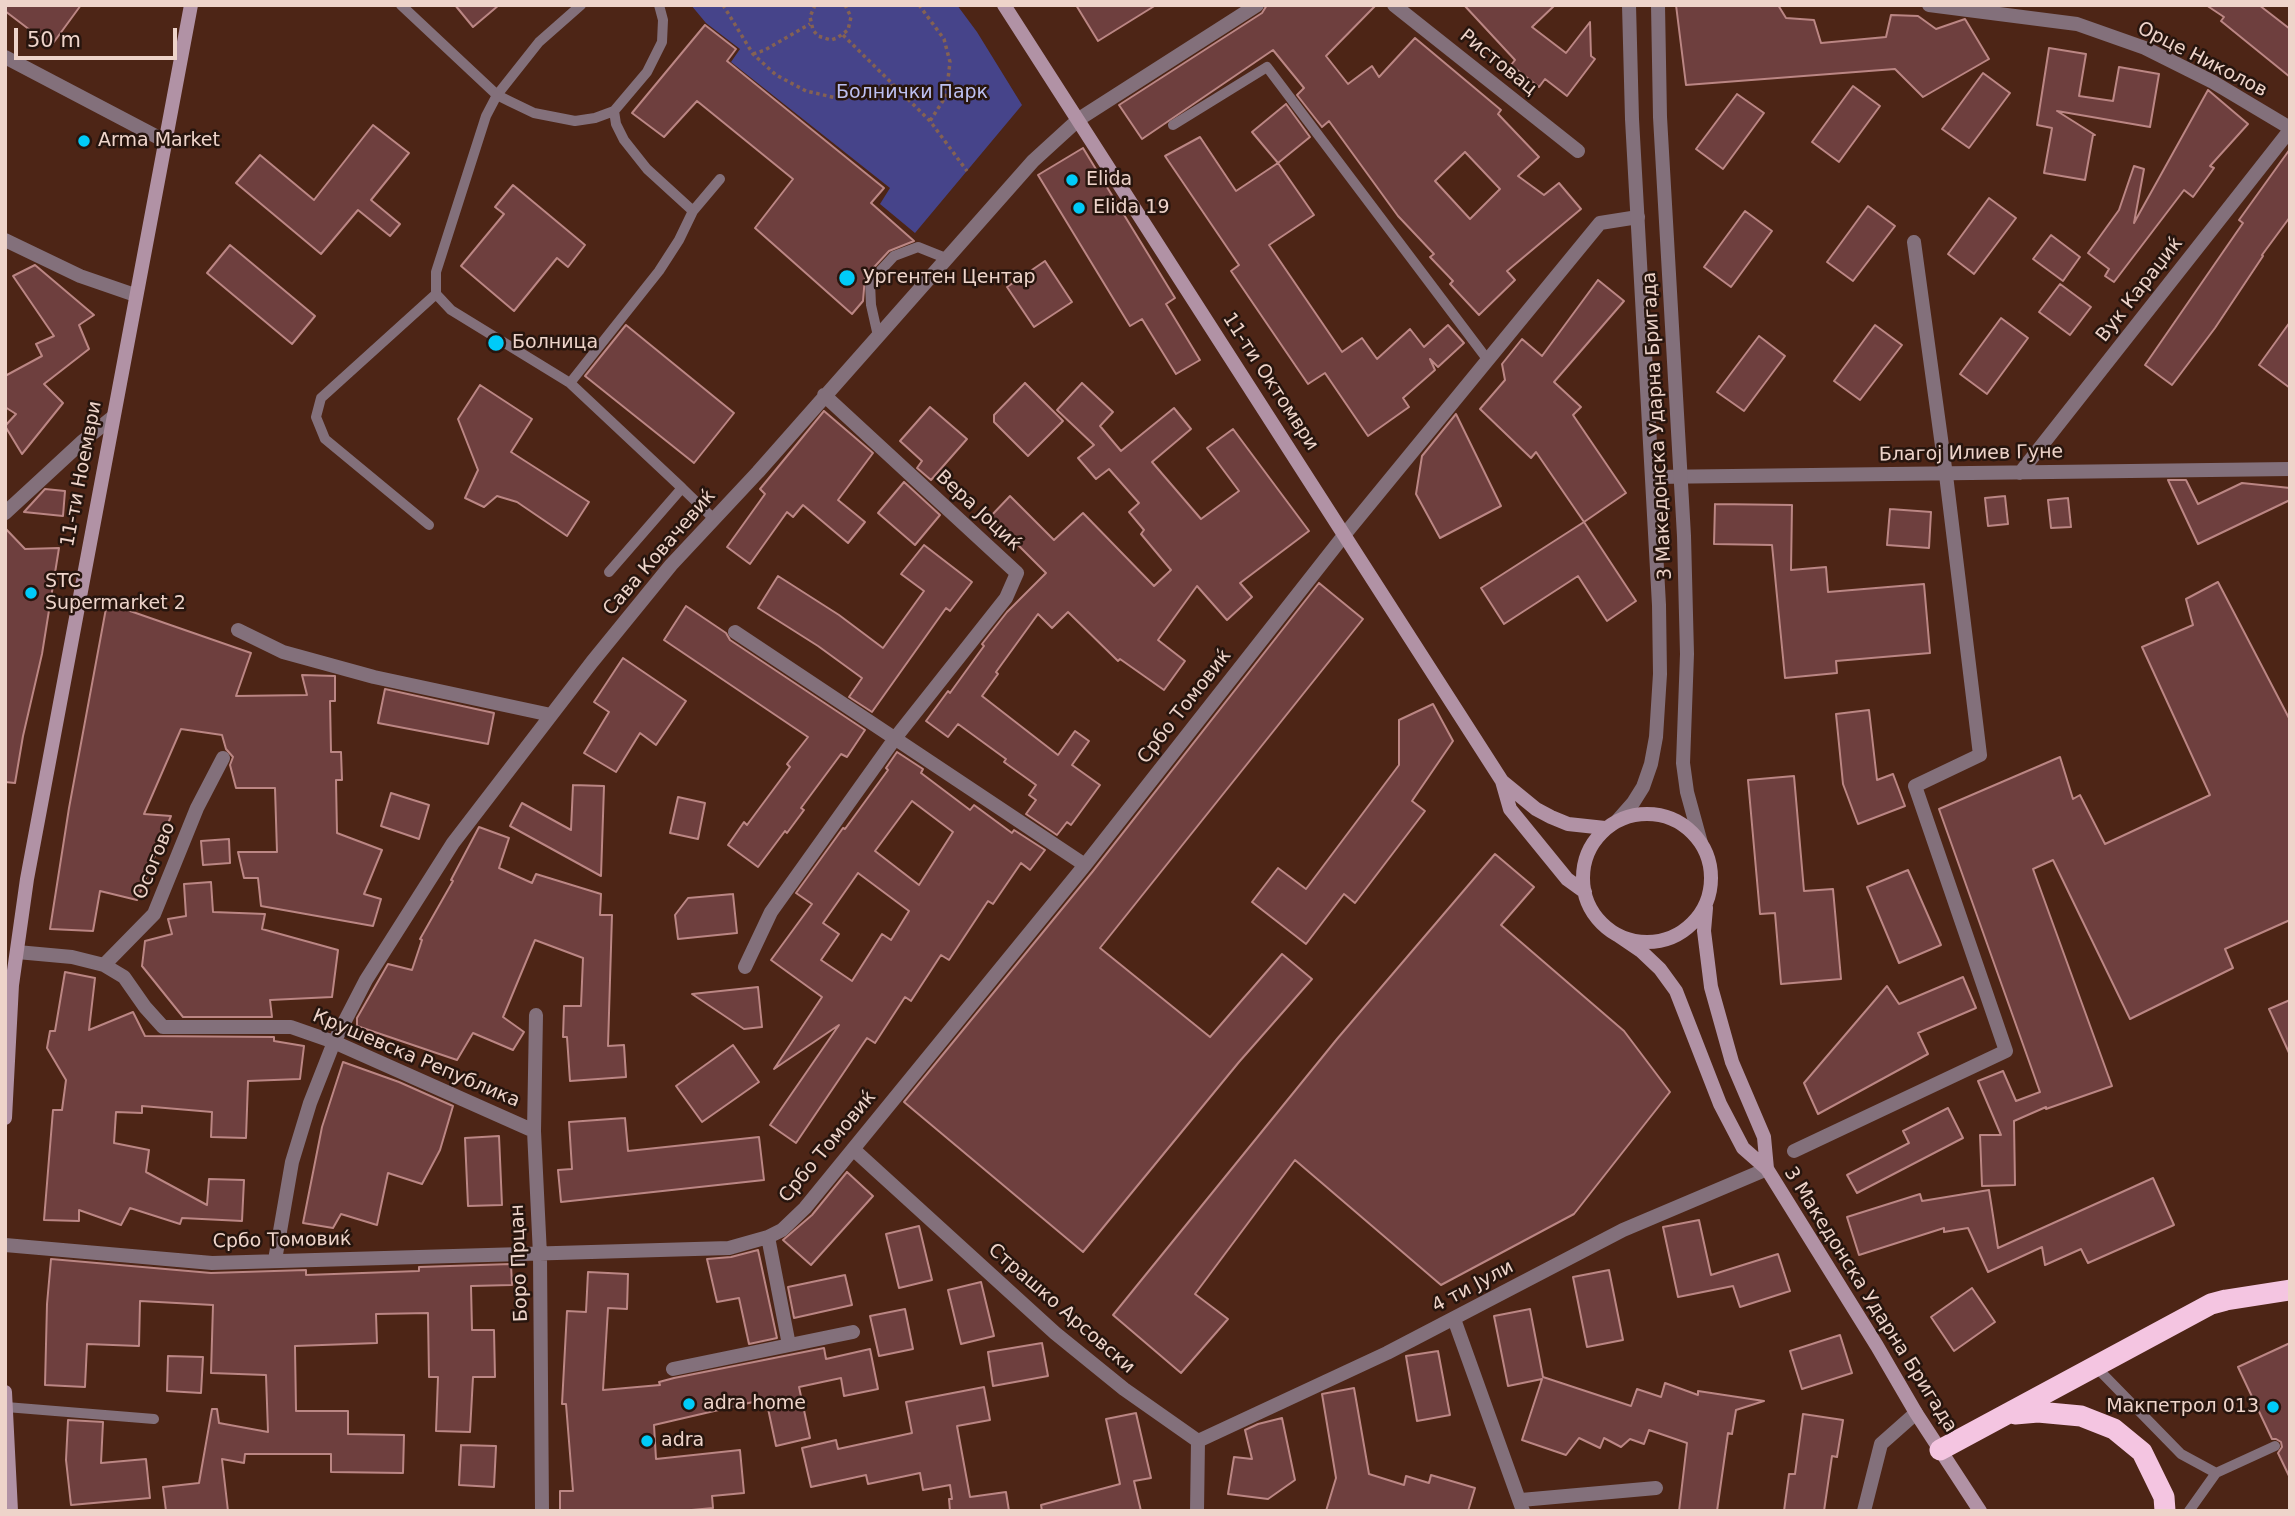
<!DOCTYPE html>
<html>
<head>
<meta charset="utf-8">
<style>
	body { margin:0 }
	#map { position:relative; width:2295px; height:1516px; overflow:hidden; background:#4d2516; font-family:"DejaVu Sans",sans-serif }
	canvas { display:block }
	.frame { position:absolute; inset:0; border:7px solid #eed4ca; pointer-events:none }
	.scale { position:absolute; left:14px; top:28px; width:163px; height:32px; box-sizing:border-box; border:4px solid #eed4ca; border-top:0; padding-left:9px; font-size:21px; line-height:24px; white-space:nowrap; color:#eed4ca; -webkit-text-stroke:5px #27150e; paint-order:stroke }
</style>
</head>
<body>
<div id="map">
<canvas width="2295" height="1516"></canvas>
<div class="frame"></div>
<div class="scale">50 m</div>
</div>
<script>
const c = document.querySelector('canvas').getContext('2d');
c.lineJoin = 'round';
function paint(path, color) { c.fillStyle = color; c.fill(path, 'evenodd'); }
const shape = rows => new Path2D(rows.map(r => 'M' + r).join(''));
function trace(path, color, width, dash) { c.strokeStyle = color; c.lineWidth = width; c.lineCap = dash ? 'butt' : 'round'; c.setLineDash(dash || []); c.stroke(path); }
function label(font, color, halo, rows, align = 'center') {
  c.font = font + ' "DejaVu Sans",sans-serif'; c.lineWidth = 5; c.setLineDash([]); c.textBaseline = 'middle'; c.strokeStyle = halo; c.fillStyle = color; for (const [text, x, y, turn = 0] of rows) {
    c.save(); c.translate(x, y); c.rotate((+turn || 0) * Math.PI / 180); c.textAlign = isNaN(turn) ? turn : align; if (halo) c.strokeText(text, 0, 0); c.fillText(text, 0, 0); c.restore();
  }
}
paint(shape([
	[691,5,957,5,977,32,1022,105,915,233,880,204,890,188,731,62,740,49,706,23]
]), '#46448a');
const building = shape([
	[5,5,81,5,51,46,5,11,5,5],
	[455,5,499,5,473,27,455,5],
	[1076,5,1156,5,1098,41,1076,5],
	[1267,5,1376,5,1326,56,1348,84,1372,66,1379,77,1415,38,1501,110,1498,114,1539,157,1518,176,1544,195,1559,183,1581,209,1507,271,1515,280,1479,315,1450,284,1453,281,1430,257,1434,254,1398,216,1329,121,1322,127,1297,95,1304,88,1273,50,1142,139,1119,105,1262,13,1267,5],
	[1465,152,1500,189,1470,219,1435,181,1465,152],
	[1464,5,1555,5,1532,27,1566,53,1590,22,1591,56,1595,59,1567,96,1545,79,1539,87,1511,65,1515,60,1464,5],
	[1676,5,1778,5,1786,18,1814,20,1821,43,1886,37,1891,15,1918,16,1936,29,1965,19,1989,59,1923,97,1895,69,1686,85,1676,5],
	[2206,5,2259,5,2290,29,2290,77,2221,21,2224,17,2206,5],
	[705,25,736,49,727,61,884,188,871,203,914,241,889,251,865,277,863,301,852,314,755,228,793,179,697,101,664,137,632,113,705,25],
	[2049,48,2086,54,2079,96,2113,101,2119,67,2159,74,2150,127,2057,111,2095,135,2093,135,2085,180,2044,173,2052,128,2037,125,2049,48],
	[1983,73,2010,93,1969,148,1942,129,1983,73],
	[1853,86,1880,106,1839,162,1812,142,1853,86],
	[2208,90,2248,124,2210,166,2214,168,2193,197,2184,190,2114,282,2105,276,2109,269,2088,253,2119,210,2134,166,2144,169,2134,223,2208,90],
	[1737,94,1764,113,1723,169,1696,149,1737,94],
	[1286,104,1310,137,1278,163,1252,132,1286,104],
	[373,125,409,153,371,200,400,224,390,236,358,210,321,254,236,183,260,155,314,200,373,125],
	[1200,137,1236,191,1278,163,1314,215,1269,245,1342,352,1362,338,1377,359,1410,329,1424,347,1448,325,1464,343,1438,367,1430,359,1435,370,1403,398,1409,407,1368,436,1325,373,1308,384,1231,271,1239,265,1165,156,1200,137],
	[1083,148,1175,298,1166,304,1200,360,1176,374,1142,319,1130,326,1038,175,1083,148],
	[2290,149,2290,217,2262,255,2263,256,2215,328,2172,385,2145,365,2243,223,2239,220,2290,149],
	[513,185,585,245,568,267,557,258,514,311,461,266,504,214,495,207,513,185],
	[1989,198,2016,218,1974,274,1948,254,1989,198],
	[1868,206,1895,226,1853,281,1827,262,1868,206],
	[1745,211,1772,231,1731,287,1704,267,1745,211],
	[2051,235,2080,257,2063,281,2033,259,2051,235],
	[230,245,315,316,292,344,207,273,230,245],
	[1045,261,1072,302,1034,327,1007,287,1045,261],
	[35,265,94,315,79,325,89,349,44,384,63,403,22,454,5,426,16,414,5,407,5,376,42,356,36,344,54,336,13,276,35,265],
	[1598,280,1624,301,1554,382,1581,407,1573,415,1626,493,1584,522,1536,452,1531,458,1480,409,1505,380,1502,364,1522,339,1542,356,1598,280],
	[2060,284,2091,307,2070,335,2039,312,2060,284],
	[2001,318,2028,338,1987,394,1960,374,2001,318],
	[2290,322,2290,388,2259,365,2290,322],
	[626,325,734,413,694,463,585,376,626,325],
	[1875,325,1902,345,1860,400,1834,381,1875,325],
	[1759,336,1785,356,1744,411,1717,392,1759,336],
	[1025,383,1063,421,1028,456,994,422,994,415,1025,383],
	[1082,383,1113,412,1100,426,1121,451,1174,408,1191,429,1152,462,1201,519,1239,491,1207,448,1233,429,1309,531,1240,583,1252,597,1227,620,1197,586,1158,640,1185,661,1164,690,1120,659,1118,661,1068,612,1052,628,1038,614,996,672,998,674,982,696,1058,755,1075,731,1089,741,1072,765,1100,785,1071,825,1067,822,1057,835,1026,814,1036,800,1029,795,1036,785,1004,762,1006,759,958,724,948,737,926,721,948,691,950,693,984,646,982,644,1007,612,1046,573,990,517,1010,496,1054,540,1083,513,1154,586,1171,570,1141,534,1144,530,1129,512,1139,503,1109,469,1096,479,1078,458,1094,445,1057,410,1082,383],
	[480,385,532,419,511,452,589,502,567,536,517,502,497,496,484,507,465,498,478,470,458,419,480,385],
	[930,407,967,439,931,480,917,468,922,461,900,441,930,407],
	[824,411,873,453,838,500,865,522,848,543,803,505,793,517,787,512,750,564,727,547,765,494,760,489,824,411],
	[1456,414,1501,506,1440,538,1416,494,1422,456,1456,414],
	[2168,480,2186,480,2198,504,2242,483,2290,488,2290,500,2198,544,2168,480],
	[904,482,940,515,915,545,878,513,904,482],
	[45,489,65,491,63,516,24,512,45,489],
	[2005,496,2008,524,1988,526,1985,498,2005,496],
	[2068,498,2071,527,2051,528,2048,500,2068,498],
	[1715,504,1792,505,1791,570,1826,567,1828,592,1924,584,1930,653,1836,661,1837,673,1785,678,1772,545,1714,544,1715,504],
	[1890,509,1931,512,1929,548,1887,545,1890,509],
	[1584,522,1636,601,1607,621,1578,576,1504,624,1481,588,1584,522],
	[5,528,25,549,59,548,42,654,23,736,15,783,5,782,5,528],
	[924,545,972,582,950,611,946,608,872,712,849,697,862,678,818,646,758,608,778,576,839,615,883,648,924,591,901,574,924,545],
	[2218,582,2290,720,2290,920,2225,949,2233,968,2130,1019,2053,860,2033,869,2112,1086,2046,1109,2046,1107,2014,1121,2015,1185,1982,1186,1980,1135,2001,1135,1978,1081,2003,1071,2016,1101,2040,1092,1939,809,2060,757,2073,799,2080,795,2105,844,2210,795,2142,647,2193,625,2186,599,2218,582],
	[1319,583,1363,619,1100,948,1210,1037,1282,954,1312,979,1239,1062,1083,1252,904,1102,1093,871,1319,583],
	[107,603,251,653,236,696,307,695,302,675,335,676,335,701,330,701,331,752,341,752,342,780,336,780,337,833,382,850,364,894,381,899,373,926,261,906,258,878,244,878,238,852,277,852,275,788,236,788,230,765,233,757,226,749,222,735,181,729,144,814,171,816,137,900,100,891,93,931,50,929,69,808,107,603],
	[686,606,726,633,730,640,865,730,847,757,841,754,801,808,804,810,787,833,785,831,758,867,728,845,744,822,747,825,790,767,787,764,808,737,664,640,686,606],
	[623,658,686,701,656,745,640,733,616,772,584,753,609,712,594,702,623,658],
	[385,689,494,713,488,744,378,723,385,689],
	[1433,704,1453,741,1412,801,1425,811,1355,903,1344,894,1306,944,1252,902,1278,868,1306,889,1399,765,1399,720,1433,704],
	[1869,710,1877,780,1893,774,1905,806,1858,824,1843,784,1836,714,1869,710],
	[897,752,923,769,921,773,970,810,974,805,1012,833,1014,830,1045,850,1030,870,1021,863,993,904,988,901,949,960,941,955,911,1001,905,997,875,1043,867,1038,796,1143,770,1125,839,1025,774,1069,822,997,771,960,812,904,796,893,843,828,845,829,888,770,886,768,897,752],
	[912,801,953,832,919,885,875,851,912,801],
	[858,873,909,911,891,940,882,934,852,981,821,960,839,934,823,923,858,873],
	[1794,776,1804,891,1833,889,1841,979,1781,984,1775,913,1760,914,1748,780,1794,776],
	[573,785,604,786,601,876,510,826,522,803,571,830,573,785],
	[391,793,429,805,419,839,381,826,391,793],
	[678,797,705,803,698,839,670,833,678,797],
	[479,827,509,838,499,868,532,883,536,874,601,894,600,915,612,915,608,1046,624,1045,626,1077,570,1081,567,1037,563,1037,564,1006,581,1006,583,958,535,940,503,1017,524,1032,513,1050,473,1033,457,1060,357,1026,357,1018,388,964,412,970,422,940,420,939,453,881,451,880,479,827],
	[229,839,230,863,203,865,201,841,229,839],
	[1495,854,1534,887,1501,925,1624,1031,1670,1092,1574,1214,1441,1285,1295,1160,1195,1294,1228,1319,1181,1373,1113,1315,1337,1039,1495,854],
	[1908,870,1941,945,1899,963,1867,887,1908,870],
	[211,882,213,912,265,914,262,929,338,950,332,997,270,1000,272,1017,183,1017,142,966,145,941,172,934,168,919,186,916,184,884,211,882],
	[733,894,737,933,678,939,675,915,688,898,733,894],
	[65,972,95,978,89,1030,133,1012,145,1036,274,1037,274,1041,304,1046,300,1079,248,1081,246,1138,211,1137,212,1112,142,1106,142,1113,116,1112,114,1143,149,1150,146,1172,207,1205,209,1179,244,1180,242,1221,182,1218,180,1224,130,1208,121,1225,79,1210,79,1221,44,1220,53,1110,62,1110,66,1080,47,1048,50,1031,55,1031,65,972],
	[1963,977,1976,1008,1918,1033,1928,1054,1818,1114,1804,1083,1887,986,1899,1004,1963,977],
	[758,987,762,1027,744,1029,692,994,758,987],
	[2290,1000,2290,1055,2269,1009,2290,1000],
	[733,1045,759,1082,702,1122,676,1086,733,1045],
	[343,1062,399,1082,453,1106,440,1150,422,1184,388,1173,377,1225,341,1214,333,1228,303,1223,322,1127,343,1062],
	[1948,1108,1963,1138,1857,1193,1847,1175,1909,1143,1903,1131,1948,1108],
	[625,1118,628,1151,759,1137,764,1180,561,1202,558,1170,572,1169,569,1122,625,1118],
	[499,1136,502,1205,468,1206,465,1138,499,1136],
	[847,1172,873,1196,811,1265,783,1240,812,1215,847,1172],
	[2153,1178,2174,1225,2088,1263,2081,1249,2045,1265,2042,1247,1988,1272,1968,1228,1944,1232,1944,1228,1859,1255,1847,1217,1920,1194,1922,1201,1989,1190,1998,1248,2153,1178],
	[1699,1220,1711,1275,1778,1254,1790,1291,1740,1307,1733,1286,1678,1297,1663,1227,1699,1220],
	[919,1226,932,1280,899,1288,886,1234,919,1226],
	[758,1250,777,1338,749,1344,739,1298,717,1302,707,1259,731,1257,758,1250],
	[51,1259,211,1273,306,1270,306,1275,419,1271,419,1267,511,1264,512,1285,471,1286,472,1330,494,1330,495,1377,473,1377,470,1432,436,1431,438,1377,429,1377,428,1313,376,1314,377,1343,295,1346,296,1411,348,1411,348,1434,404,1435,403,1473,331,1472,331,1454,245,1454,244,1463,222,1459,228,1511,166,1511,163,1487,199,1483,212,1409,217,1409,219,1423,268,1432,266,1375,211,1373,213,1305,140,1301,139,1346,87,1344,85,1387,45,1385,47,1304,51,1259],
	[1609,1270,1623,1340,1587,1347,1573,1277,1609,1270],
	[588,1272,628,1274,627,1309,608,1308,603,1390,660,1385,659,1382,674,1378,824,1348,826,1359,870,1349,878,1389,844,1396,841,1378,799,1387,810,1438,776,1446,766,1399,654,1425,656,1459,740,1450,744,1493,712,1496,713,1508,681,1511,560,1511,560,1491,573,1491,566,1404,562,1404,567,1311,586,1312,588,1272],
	[845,1275,852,1305,794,1318,788,1287,845,1275],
	[981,1282,994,1336,961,1344,948,1290,981,1282],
	[1972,1288,1995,1322,1954,1351,1931,1317,1972,1288],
	[905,1309,913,1349,879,1356,870,1316,905,1309],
	[1530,1309,1543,1377,1631,1406,1637,1389,1661,1397,1665,1383,1698,1395,1698,1391,1764,1401,1736,1410,1732,1434,1728,1433,1717,1511,1679,1511,1687,1443,1649,1430,1644,1444,1630,1439,1621,1447,1604,1438,1600,1448,1579,1438,1566,1455,1522,1440,1542,1379,1508,1386,1494,1316,1530,1309],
	[1840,1335,1852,1373,1802,1389,1790,1351,1840,1335],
	[1042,1343,1048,1376,993,1386,988,1352,1042,1343],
	[2290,1343,2290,1478,2278,1453,2282,1447,2281,1442,2276,1439,2272,1439,2238,1367,2290,1343],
	[1438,1351,1450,1415,1417,1421,1406,1356,1438,1351],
	[168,1356,203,1357,201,1393,167,1391,168,1356],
	[984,1387,990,1420,957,1426,970,1497,1006,1492,1009,1511,950,1511,949,1499,952,1499,950,1485,923,1490,920,1473,868,1484,866,1475,811,1487,802,1448,836,1440,838,1449,912,1433,906,1402,984,1387],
	[1354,1388,1369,1474,1404,1485,1406,1476,1429,1483,1431,1475,1475,1488,1468,1511,1326,1511,1336,1478,1322,1394,1354,1388],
	[1136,1413,1151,1478,1134,1481,1141,1511,1042,1511,1041,1505,1120,1484,1106,1419,1136,1413],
	[1803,1414,1843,1420,1837,1457,1832,1456,1824,1511,1784,1511,1789,1474,1795,1474,1803,1414],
	[1282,1418,1295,1480,1268,1499,1228,1494,1234,1457,1252,1459,1245,1430,1258,1424,1282,1418],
	[68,1420,103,1422,101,1463,146,1459,150,1498,71,1505,66,1460,68,1420],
	[461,1445,496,1446,494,1487,459,1485,461,1445]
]);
paint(building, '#6e3f3e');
trace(building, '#bb8684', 2);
trace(shape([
	[723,5,753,54,776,75,806,91,841,99,870,96,894,85],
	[815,5,810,17,813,30,818,36,831,40,837,38,848,30,851,17,845,5],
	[919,5,944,39,950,62,946,96,930,121],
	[843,35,930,121,967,171],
	[753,54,765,50,810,24]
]), '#846153', 3.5, [3.5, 3.5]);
trace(shape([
	[401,5,497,95,509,101,534,113,575,121,595,118,614,111],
	[581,5,539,42,497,95,486,116,436,272,436,294,451,310,570,383,682,488,609,572],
	[659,5,663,20,662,42,647,72,614,111,616,124,624,140,647,169,693,211],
	[1173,125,1267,67,1487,359],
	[878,336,871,305,870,282,894,256,918,247,948,259],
	[570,383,659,271,679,240,693,211,720,179],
	[682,488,714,519],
	[429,525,325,439,316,417,321,398,436,294],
	[2096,1367,2181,1454,2216,1473],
	[6,1407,154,1419],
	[2189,1511,2216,1473,2275,1446]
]), '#83707b', 10);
trace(shape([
	[1394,5,1578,151],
	[1929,5,2077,24,2145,48,2213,82,2290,128],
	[5,57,165,141],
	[5,240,80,276,135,295],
	[2020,473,2290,130],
	[1652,477,2290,469],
	[5,513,83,441,113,417],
	[238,630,283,652,374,677,551,715],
	[735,632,1085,865],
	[17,952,72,957,104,965,124,977,145,1007,163,1027,291,1027,334,1042,534,1131],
	[104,965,154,914,197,808,223,758],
	[745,967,771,912,896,737,1006,598,1017,573,824,395],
	[536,1015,534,1131,540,1255,542,1511],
	[853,1149,1055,1333,1124,1389,1198,1441],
	[1794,1151,2006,1051,1915,786,1980,755,1946,475,1914,242],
	[768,1237,789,1345],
	[5,1245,212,1263,729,1248,768,1237,782,1230,805,1208,1085,865,1345,534,1600,223,1638,217],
	[275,1260,292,1162,310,1103,334,1042,366,980,453,843,592,662,671,565,758,472,1033,161,1079,119,1257,5],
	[1454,1319,1523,1511],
	[673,1369,853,1332],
	[1198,1441,1387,1353,1623,1230,1767,1169],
	[1521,1500,1656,1488],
	[1197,1511,1198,1441],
	[1864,1511,1881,1444,1916,1413]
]), '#83707b', 14);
trace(shape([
	[1658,5,1660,117,1684,536,1687,654,1683,763,1687,792,1701,843],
	[1618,820,1633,803,1643,787,1651,764,1656,737,1660,674,1659,605,1632,119,1629,5]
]), '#83707b', 14);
trace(shape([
	[1004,5,1502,781,1510,809,1567,879,1585,892],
	[1503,782,1536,809,1551,817,1568,824,1605,828],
	'1583 878a64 64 0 1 1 128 0a64 64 0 1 1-128 0Z',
	[1706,908,1704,931,1711,987,1732,1062,1764,1137,1767,1169],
	[1616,934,1641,951,1660,969,1676,991,1720,1104,1743,1148,1767,1169,1877,1346,1916,1413,1980,1511],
	[5,1118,12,985,27,879,191,5],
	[5,1392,11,1511]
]), '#b192a5', 14);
trace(shape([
	[2015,1414,2038,1412,2081,1416,2114,1429,2142,1452,2164,1497,2165,1511],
	[1940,1450,2211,1304,2226,1300,2290,1290]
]), '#f4c5e1', 21);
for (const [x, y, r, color] of [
	[84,141,7,"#00cbf8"],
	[1072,180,7,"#00cbf8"],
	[1079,208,7,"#00cbf8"],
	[847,278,9,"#00cbf8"],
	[496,343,9,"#00cbf8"],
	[31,593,7,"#00cbf8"],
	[689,1404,7,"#00cbf8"],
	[2273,1407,7,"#00cbf8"],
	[647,1441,7,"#00cbf8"]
]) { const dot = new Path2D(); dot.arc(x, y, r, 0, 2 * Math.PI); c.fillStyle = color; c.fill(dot); trace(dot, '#27150e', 2.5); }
label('19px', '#eed4ca', '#27150e', [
	["Орце Николов",2202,60,27],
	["Ристовац",1498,63,39],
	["Вук Караџиќ",2140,290,-52],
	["11-ти Октомври",1270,382,57],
	["3 Македонска Ударна Бригада",1658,426,-93],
	["Благој Илиев Гуне",1971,454,-1],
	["11-ти Ноември",82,474,-79],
	["Вера Јоциќ",978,511,43],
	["Сава Ковачевиќ",660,553,-49],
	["Србо Томовиќ",1185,707,-52],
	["Осогово",155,861,-68],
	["Крушевска Република",416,1059,23],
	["Србо Томовиќ",828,1147,-50],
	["Србо Томовиќ",282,1241,-1],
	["Боро Прцан",520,1263,-92],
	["4 ти Јули",1473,1287,-28],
	["3 Македонска Ударна Бригада",1870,1300,58],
	["Страшко Арсовски",1061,1309,41]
]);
label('19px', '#bdc0f1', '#27150e', [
	["Болнички Парк",912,93]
]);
label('19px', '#eed4ca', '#27150e', [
	["Arma Market",98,141],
	["Elida",1086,180],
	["Elida 19",1093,208],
	["Ургентен Центар",863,278],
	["Болница",512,343],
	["STC",45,582],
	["Supermarket 2",45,604],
	["adra home",703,1404],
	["Макпетрол 013",2259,1407,"right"],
	["adra",661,1441]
], 'left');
</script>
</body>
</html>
